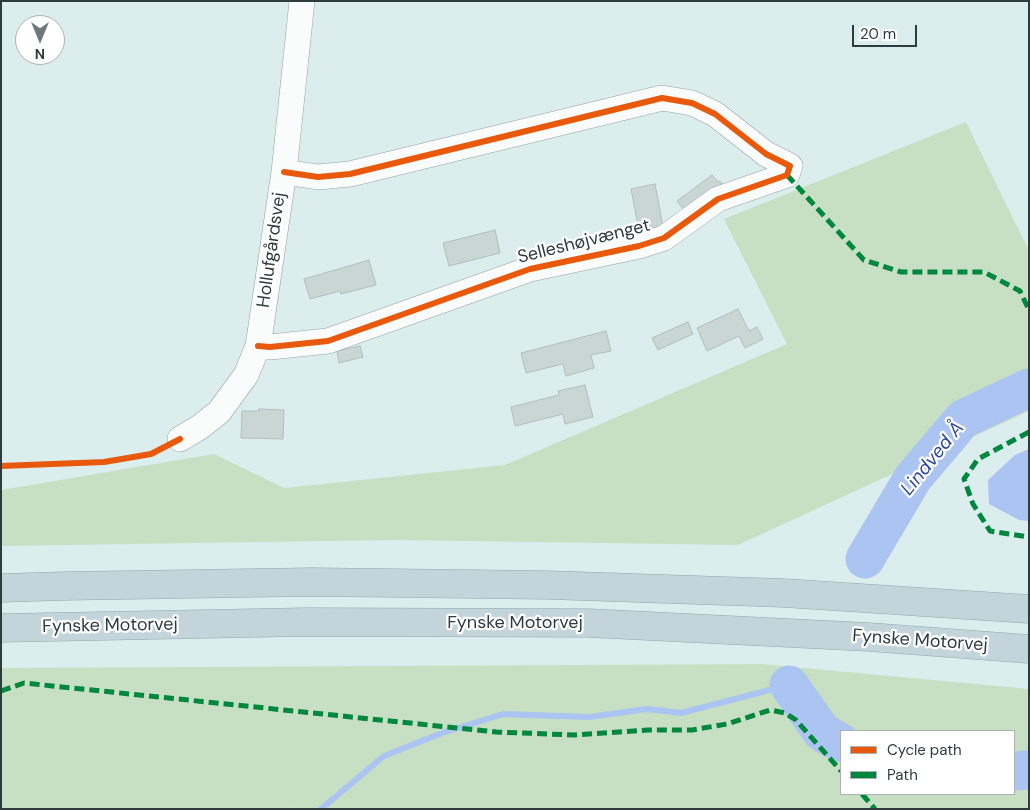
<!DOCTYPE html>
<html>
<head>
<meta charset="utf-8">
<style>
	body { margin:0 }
	#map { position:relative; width:1030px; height:810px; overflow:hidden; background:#dcedee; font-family:"DM Sans",sans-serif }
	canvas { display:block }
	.frame { position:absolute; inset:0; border:2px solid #2f3c3d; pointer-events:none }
	.legend { position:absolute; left:840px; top:730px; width:175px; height:65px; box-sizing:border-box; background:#fff; border:1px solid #acb1b1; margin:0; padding:6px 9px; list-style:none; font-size:15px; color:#2f3c3d }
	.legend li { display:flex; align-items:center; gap:10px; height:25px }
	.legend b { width:25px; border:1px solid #acb1b1 }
	.north { position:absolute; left:15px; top:15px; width:50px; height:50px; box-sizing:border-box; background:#fff; border:1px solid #acb1b1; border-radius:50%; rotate:180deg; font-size:14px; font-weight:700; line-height:20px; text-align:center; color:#2f3c3d }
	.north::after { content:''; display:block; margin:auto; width:18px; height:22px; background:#6c7a7b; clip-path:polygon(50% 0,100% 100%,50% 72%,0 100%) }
	.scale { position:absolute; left:852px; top:25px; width:65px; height:22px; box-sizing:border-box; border:2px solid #2f3c3d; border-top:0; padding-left:6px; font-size:15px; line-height:18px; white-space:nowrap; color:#2f3c3d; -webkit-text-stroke:4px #fff; paint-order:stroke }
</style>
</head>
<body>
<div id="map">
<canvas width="1030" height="810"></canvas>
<div class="frame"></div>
<ul class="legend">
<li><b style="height:6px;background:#e8590c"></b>Cycle path</li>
<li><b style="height:6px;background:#00873e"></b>Path</li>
</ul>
<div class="north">N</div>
<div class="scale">20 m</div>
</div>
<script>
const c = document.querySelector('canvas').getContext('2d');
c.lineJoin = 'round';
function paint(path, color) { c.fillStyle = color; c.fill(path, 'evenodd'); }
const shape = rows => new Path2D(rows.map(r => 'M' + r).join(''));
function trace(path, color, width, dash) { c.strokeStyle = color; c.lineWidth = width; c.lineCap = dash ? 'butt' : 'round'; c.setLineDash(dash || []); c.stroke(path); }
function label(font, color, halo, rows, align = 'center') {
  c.font = font + ' "DM Sans",sans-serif'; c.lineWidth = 4.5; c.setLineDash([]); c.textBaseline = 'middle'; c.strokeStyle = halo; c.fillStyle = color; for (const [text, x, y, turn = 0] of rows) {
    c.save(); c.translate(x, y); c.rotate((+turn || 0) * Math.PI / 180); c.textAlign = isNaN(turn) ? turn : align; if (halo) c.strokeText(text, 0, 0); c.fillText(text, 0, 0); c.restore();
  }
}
paint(shape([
	[966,122,1029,251,1029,411,738,545,394,540,1,546,1,490,214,454,284,488,505,465,787,344,724,219],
	[761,664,1029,689,1029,809,292,809,290,807,289,809,1,809,1,668],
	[841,731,1014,731,1014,794,841,794]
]), '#c7e0c4');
paint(shape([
	[1029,449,1029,521,1019,520,989,504,988,480,1015,455]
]), '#acc4f1');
trace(shape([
	[321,809,384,756,442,733,503,714,589,717,647,709,681,713,789,685]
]), '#acc4f1', 6);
trace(shape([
	[865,559,913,478,963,419,1029,388],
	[789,685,822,732,841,743],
	[1014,771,1029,770]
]), '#acc4f1', 39);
const building = shape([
	[712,175,718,182,720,181,724,187,688,215,677,201,712,175],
	[655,184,663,227,639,231,631,189,655,184],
	[495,230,500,253,449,266,443,243,495,230],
	[369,260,376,285,341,294,340,291,310,299,304,279,369,260],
	[738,309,749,331,757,327,763,339,745,348,739,336,707,351,697,328,738,309],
	[688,322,693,334,658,350,652,338,688,322],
	[606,331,611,351,591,355,594,368,566,376,563,364,526,373,521,353,606,331],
	[360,346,363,357,339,363,337,351,360,346],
	[585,385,593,417,565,424,563,414,515,426,511,407,559,395,558,391,585,385],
	[259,409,284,410,283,439,241,438,242,411,259,411,259,409]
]);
paint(building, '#c9d6d4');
trace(building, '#b1bebc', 1);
const minor = shape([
	[258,346,270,347,328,341,530,269,639,246,664,238,718,199,787,175,790,166,766,154,715,114,692,103,662,98,350,174,318,177,284,172],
	[180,439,200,427,219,412,246,375,258,346,284,172,302,1]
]);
const motorway = shape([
	[1,588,64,586,312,582,548,585,784,593,1029,609],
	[1,628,306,622,588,623,869,637,1029,649]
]);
trace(minor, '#93a0a1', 26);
trace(motorway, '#8fa7af', 29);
trace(minor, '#fafcfc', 25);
trace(motorway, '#c3d5db', 28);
trace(shape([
	[787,175,864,260,901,272,984,272,1020,291,1029,310],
	[1029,432,978,459,964,479,973,504,990,531,1029,537],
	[1,691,24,683,496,732,575,735,648,730,692,730,727,724,770,710,785,713,796,720,841,771],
	[862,794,875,809]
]), '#00873e', 5, [10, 5]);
trace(shape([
	[258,346,270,347,328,341,530,269,639,246,664,238,718,199,787,175,790,166,766,154,715,114,692,103,662,98,350,174,318,177,284,172],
	[1,466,104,462,151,454,180,439]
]), '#e8590c', 6);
label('18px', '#2f3c3d', '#fff', [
	["Selleshøjvænget",584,242,-14],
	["Hollufgårdsvej",272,250,-82],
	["Fynske Motorvej",515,623],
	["Fynske Motorvej",110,626,-1],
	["Fynske Motorvej",920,641,4]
]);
label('italic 19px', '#2d47a3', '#fff', [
	["Lindved Å",933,459,-51]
]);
</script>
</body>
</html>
